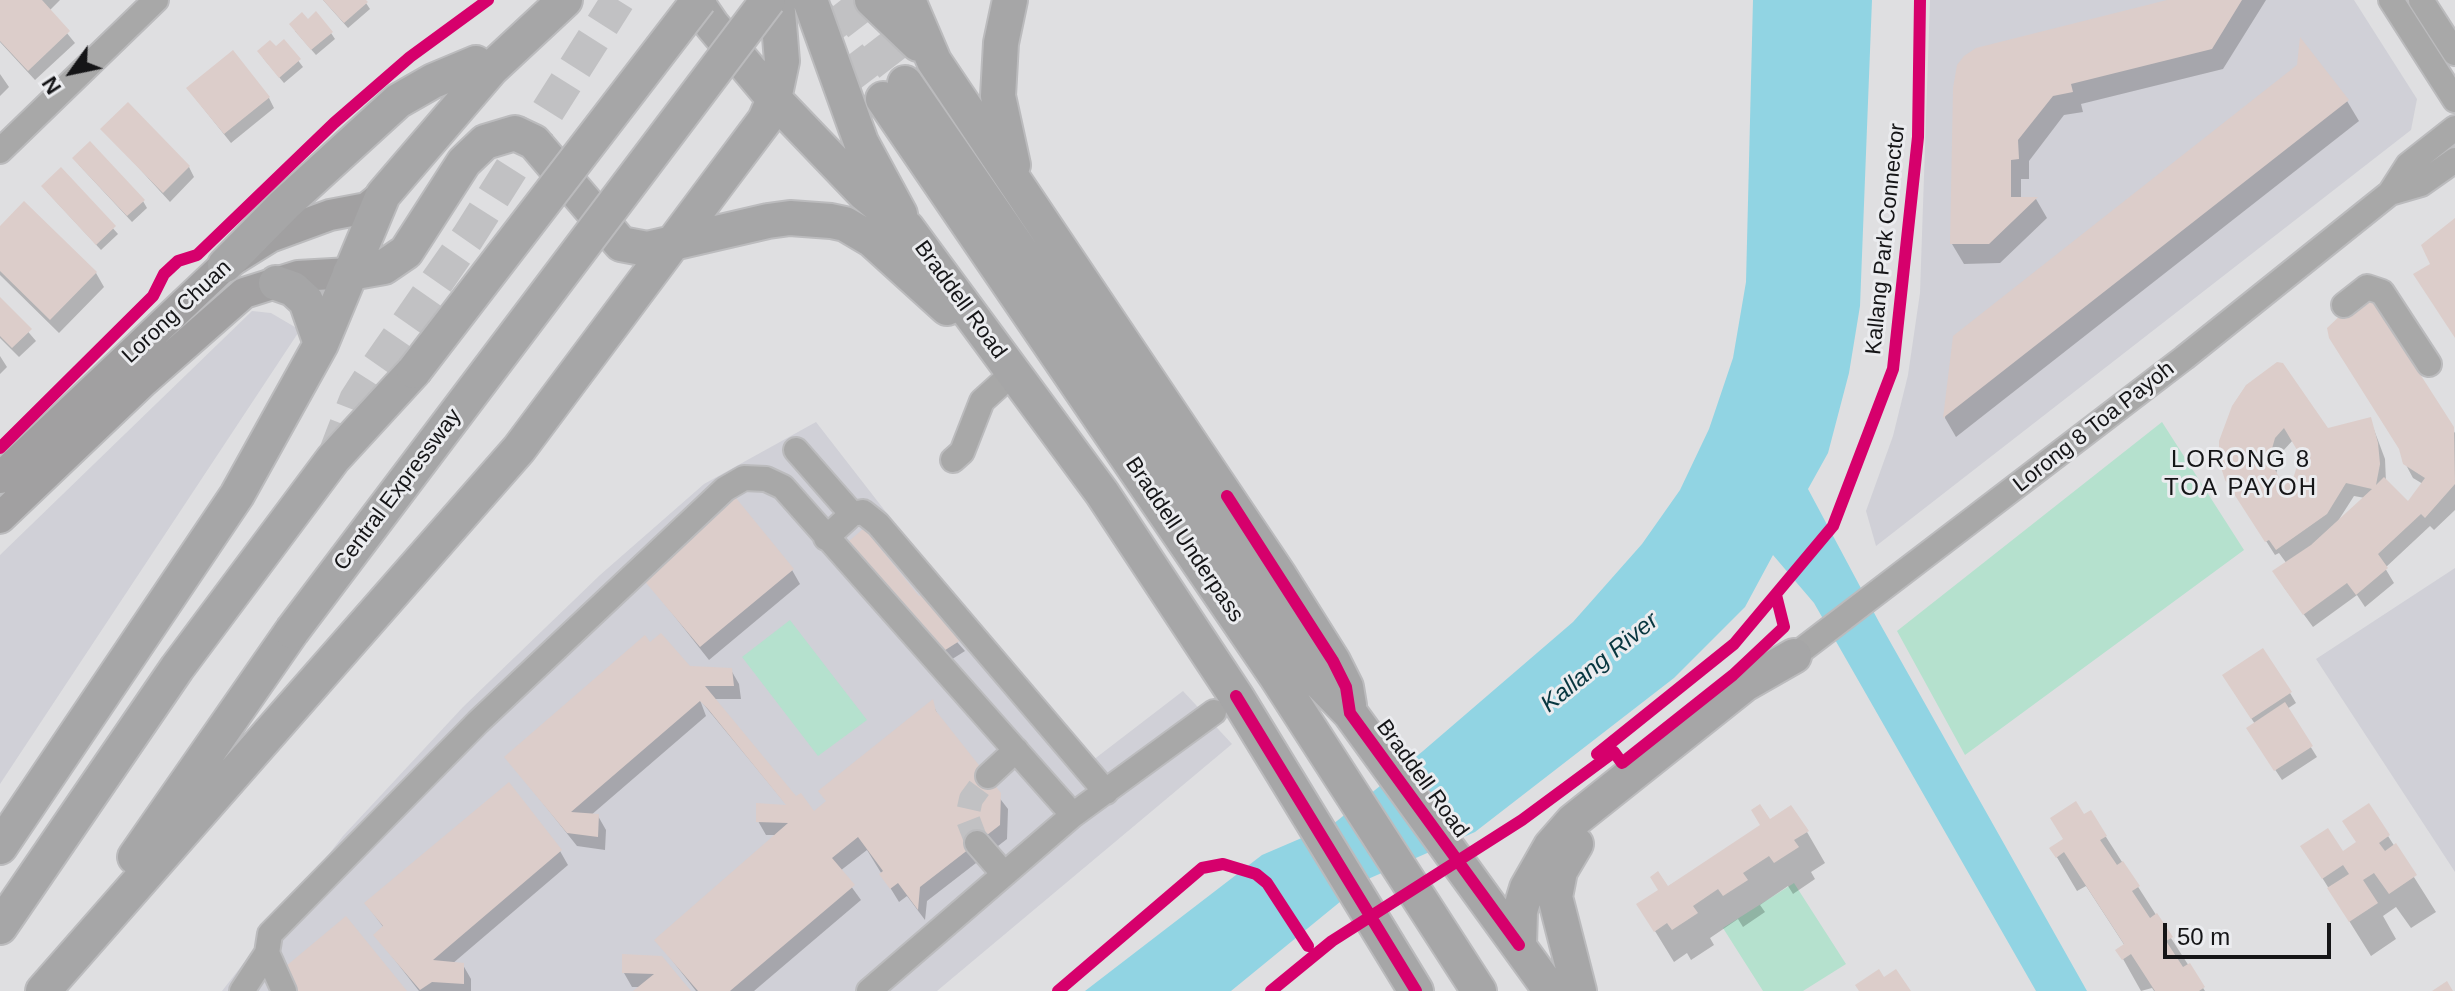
<!DOCTYPE html>
<html>
<head>
<meta charset="utf-8">
<style>
	body { margin:0 }
	#map { position:relative; width:2455px; height:991px; overflow:hidden; background:#dfdfe1; font-family:Arial,sans-serif }
	canvas { display:block }
	.north { position:absolute; left:32px; top:32px; width:80px; height:80px; -webkit-text-stroke:6px #ebecef; paint-order:stroke; rotate:237deg; font-size:22px; font-weight:700; line-height:32px; text-align:center; color:#151517 }
	.north::after { content:''; display:block; margin:auto; width:28px; height:36px; background:#151517; clip-path:polygon(50% 0,100% 100%,50% 72%,0 100%) }
	.scale { position:absolute; left:2163px; top:923px; width:168px; height:36px; box-sizing:border-box; border:4px solid #151517; border-top:0; padding-left:10px; font-size:24px; line-height:28px; white-space:nowrap; color:#151517; -webkit-text-stroke:6px #ebecef; paint-order:stroke }
</style>
</head>
<body>
<div id="map">
<canvas width="2455" height="991"></canvas>
<div class="north">N</div>
<div class="scale">50 m</div>
</div>
<script>
const c = document.querySelector('canvas').getContext('2d');
c.lineJoin = 'round';
function paint(path, color) { c.fillStyle = color; c.fill(path, 'evenodd'); }
const shape = rows => new Path2D(rows.map(r => 'M' + r).join(''));
function trace(path, color, width, dash) { c.strokeStyle = color; c.lineWidth = width; c.lineCap = dash ? 'butt' : 'round'; c.setLineDash(dash || []); c.stroke(path); }
function label(font, color, halo, rows, align = 'center') {
  c.font = font + ' Arial,sans-serif'; c.lineWidth = 6; c.setLineDash([]); c.textBaseline = 'middle'; c.strokeStyle = halo; c.fillStyle = color; for (const [text, x, y, turn = 0] of rows) {
    c.save(); c.translate(x, y); c.rotate((+turn || 0) * Math.PI / 180); c.textAlign = isNaN(turn) ? turn : align; if (halo) c.strokeText(text, 0, 0); c.fillText(text, 0, 0); c.restore();
  }
}
paint(shape([
	[1930,0,2354,0,2417,99,2411,130,1876,546,1866,511,1893,436,1908,375,1920,293],
	[252,311,271,313,300,330,0,784,0,555],
	[816,422,1084,767,1183,691,1232,744,937,991,222,991,343,836,463,707,600,575,704,484],
	[2455,568,2455,872,2316,659]
]), '#d0d0d7');
paint(shape([
	[2162,422,2244,550,1965,755,1897,631],
	[790,620,867,720,818,756,742,657],
	[1794,883,1846,964,1803,991,1763,991,1723,928]
]), '#b5e1ce');
paint(shape([
	[1753,0,1872,0,1860,306,1849,373,1828,453,1808,489,1879,622,2087,991,2036,991,1814,603,1773,555,1745,607,1674,678,1475,832,1368,879,1231,991,1085,991,1262,855,1332,825,1423,751,1573,622,1642,544,1680,490,1709,429,1733,358,1746,282]
]), '#91d4e3');
paint(shape([
	[0,0,60,0,49,11,75,43,35,80,0,42],
	[323,0,364,0,370,9,348,28],
	[2175,0,2266,0,2223,69,2081,104,2083,112,2064,115,2029,161,2029,179,2021,179,2021,199,2036,199,2047,218,2000,263,1964,264,1952,244,1955,89],
	[307,21,331,33,335,39,316,55,295,31],
	[284,42,303,67,284,83,263,58],
	[0,74,9,87,0,96],
	[195,98,269,98,274,108,231,143],
	[2347,101,2359,121,1956,437,1945,418,1955,338],
	[103,129,189,167,194,177,170,202],
	[78,164,143,201,147,208,132,222],
	[61,170,118,234,101,250,47,192],
	[0,229,96,273,104,287,59,333,0,275],
	[2366,297,2455,433,2455,510,2434,530,2430,526,2385,568,2394,583,2365,607,2357,595,2313,627,2283,586,2287,564,2279,553,2275,555,2236,494,2234,407,2327,430,2370,419,2385,459,2386,482,2408,504,2423,484,2413,478,2405,463],
	[2293,440,2302,455,2295,477,2284,489,2276,474,2282,452],
	[2354,496,2365,498,2338,521],
	[0,299,36,341,19,357,0,338],
	[0,356,7,367,0,374],
	[792,570,800,584,709,660,645,579],
	[919,599,965,651,946,663],
	[650,644,690,668,731,670,739,684,741,699,713,699,785,803,700,700,706,716,590,816,598,816,606,830,605,850,577,846,506,757],
	[2230,686,2290,693,2296,703,2287,709,2317,757,2282,780,2254,738,2255,724],
	[932,702,941,722,1008,809,1007,839,927,901,925,920,907,896,899,902,867,850,840,871,861,900,754,991,696,991,657,941,776,835,766,835,758,821,814,814],
	[2084,817,2106,837,2205,991,2154,991,2152,988,2141,991,2118,950,2125,946,2086,886,2077,891,2052,849,2065,841],
	[1769,822,1807,832,1825,863,1811,872,1815,879,1793,894,1788,886,1760,905,1765,912,1743,927,1738,919,1710,938,1714,945,1691,960,1687,953,1674,962,1639,905],
	[2388,836,2436,912,2411,928,2396,907,2383,916,2396,939,2371,956,2303,847,2342,853],
	[560,851,568,865,452,964,463,965,471,979,471,991,419,991,376,936,384,928,366,904],
	[624,956,689,991,637,991,641,987,632,987,624,973]
]), '#0003');
paint(shape([
	[0,0,42,0,70,31,28,71,0,41],
	[323,0,366,0,368,2,344,23],
	[2167,0,2242,0,2212,49,2071,84,2073,92,2053,96,2018,140,2019,159,2011,160,2011,197,2038,197,1989,244,1950,244,1953,88,1957,65,1964,56,1976,48],
	[316,11,333,32,311,50,289,24,302,12,308,19],
	[2300,37,2349,100,1943,418,1953,336,2297,65],
	[284,39,301,59,279,78,257,51,270,40,276,46],
	[233,50,270,97,224,134,186,88],
	[128,102,190,166,163,193,100,129],
	[90,141,145,200,127,216,72,158],
	[61,167,116,226,96,245,41,186],
	[24,201,97,272,50,320,0,271,0,226],
	[2455,218,2455,338,2413,274,2430,264,2421,245],
	[2370,296,2454,427,2455,484,2425,518,2421,514,2378,554,2388,568,2356,595,2347,583,2303,615,2272,571,2311,545,2372,489,2346,483,2327,514,2276,550,2269,540,2265,542,2225,480,2219,461,2219,441,2232,406,2246,385,2277,362,2283,363,2328,428,2371,417,2378,443,2380,464,2376,485,2384,477,2408,501,2425,478,2403,464,2399,449,2329,338,2327,328,2359,298],
	[2284,428,2300,455,2294,476,2284,486,2269,459,2275,438],
	[0,297,32,329,12,348,0,336],
	[736,498,794,569,700,647,642,578],
	[864,528,919,596,924,593,961,640,939,654,848,542],
	[661,633,690,666,732,668,734,686,705,686,796,796,801,793,814,811,826,801,818,791,933,699,936,711,1001,793,1000,825,920,887,918,910,898,883,890,889,879,874,883,871,858,837,832,858,855,885,730,991,698,991,654,940,788,823,756,822,756,803,786,805,708,709,700,701,571,812,599,814,598,837,567,833,504,757,645,635,650,642],
	[2263,648,2292,692,2251,719,2222,675],
	[2285,702,2313,746,2274,771,2246,728],
	[509,782,562,850,433,960,464,963,464,984,432,982,420,990,373,935,383,926,364,903],
	[2076,801,2084,814,2091,810,2107,836,2100,840,2117,865,2123,861,2140,886,2132,891,2150,918,2157,913,2173,937,2166,941,2183,967,2190,963,2205,987,2199,991,2155,991,2131,954,2122,960,2115,950,2124,944,2064,852,2056,858,2049,848,2063,839,2050,818],
	[2369,803,2390,835,2379,843,2385,851,2396,843,2417,875,2389,894,2374,873,2363,880,2378,903,2349,922,2327,888,2349,874,2343,865,2322,879,2300,846,2328,828,2343,851,2356,842,2342,821],
	[1760,804,1770,819,1791,805,1809,831,1794,840,1799,847,1774,863,1769,856,1743,873,1748,880,1723,896,1718,889,1693,906,1698,913,1672,930,1667,923,1654,932,1636,904,1658,890,1650,877,1658,871,1668,886,1760,825,1751,810],
	[346,916,407,991,295,991,279,972],
	[622,954,662,956,691,991,633,991,654,974,622,973],
	[1879,969,1884,977,1896,969,1911,991,1859,991,1855,985],
	[2447,981,2453,991,2432,991]
]), '#dccdca');
trace(shape([
	[977,843,967,817,971,799,988,776]
]), '#c1c1c3', 24, [24, 12]);
trace(shape([
	[841,0,905,83],
	[818,14,883,99],
	[334,457,356,400,372,375,468,237,618,0]
]), '#c1c1c3', 34, [34, 17]);
const minor = shape([
	[2391,0,2455,100],
	[2421,0,2455,53],
	[0,151,156,0],
	[2390,193,2421,184,2455,160],
	[2344,305,2367,287,2382,292,2429,364],
	[796,450,852,514],
	[953,460,962,452,982,401,1014,372],
	[826,538,852,514,863,512,878,524,1106,792],
	[1794,656,2184,358,2390,193,2408,165,2455,128],
	[988,776,1016,750],
	[977,843,1004,874],
	[242,991,267,953],
	[284,991,267,953,270,934,478,722,725,489,744,478,766,479,783,487,1073,815],
	[869,991,1073,815,1214,712]
]);
const major = shape([
	[0,478,225,265,270,237,330,215,367,208,383,195],
	[0,518,144,381,244,293,298,276,350,273]
]);
const highway = shape([
	[695,0,712,25,774,99,864,193,907,228,1102,493,1236,696,1416,991],
	[810,0,861,142,900,214],
	[872,0,918,44],
	[908,0,934,61,1279,575,1333,661,1346,687,1349,705],
	[1010,0,1001,43,998,96,1013,165],
	[905,83,1309,671,1350,713,1551,991],
	[883,99,1276,676,1479,991],
	[225,265,284,205,398,101,433,81,476,63],
	[350,273,384,267,406,252,464,162,485,142,515,133,534,142,621,244,647,249,768,221,790,218,831,221,845,224,872,240,947,308],
	[276,283,293,289,306,301,321,344],
	[1576,844,1560,871,1555,897,1579,991],
	[0,847,237,495,321,344,383,195,492,68,565,0],
	[135,857,292,631],
	[0,927,177,668,333,459,414,371],
	[1519,945,1520,911,1527,888,1551,846,1573,821,1745,684,1794,656],
	[43,991,519,449,717,184,765,120,774,99,782,61,777,0]
]);
trace(minor, '#bbbbbd', 28);
trace(major, '#bbbbbd', 34);
trace(highway, '#bbbbbd', 38);
trace(minor, '#a8a8a8', 24);
trace(major, '#a1a0a1', 30);
trace(highway, '#a6a6a7', 34);
const highwayBridge = shape([
	[414,371,699,0],
	[292,631,768,0]
]);
trace(highwayBridge, '#bbbbbd', 38, []);
trace(highwayBridge, '#a6a6a7', 34);
trace(shape([
	[0,448,153,296,164,274,178,261,197,255,334,123,410,57,488,0],
	[1227,496,1333,661,1346,687,1350,713,1519,945],
	[1236,696,1416,991],
	[1597,754,1734,644,1833,526,1893,369,1918,137,1920,0],
	[1058,991,1202,868,1223,864,1256,874,1267,883,1308,946],
	[1271,991,1332,941,1522,820,1614,752,1622,763,1733,675,1784,627,1776,595]
]), '#d6006c', 12);
label('22px', '#151517', '#ebecef', [
	["Kallang Park Connector",1886,239,-84],
	["Braddell Road",960,300,54],
	["Lorong Chuan",177,312,-43],
	["Lorong 8 Toa Payoh",2094,427,-38],
	["Central Expressway",398,490,-53],
	["Braddell Underpass",1184,540,56],
	["Braddell Road",1422,779,54]
]);
c.letterSpacing = '2px';
label('24px', '#151517', '#ebecef', [
	["LORONG 8",2241,460],
	["TOA PAYOH",2241,488]
]);
c.letterSpacing = '0px';
label('italic 24px', '#07363f', '#ebecef', [
	["Kallang River",1600,663,-39]
]);
</script>
</body>
</html>
